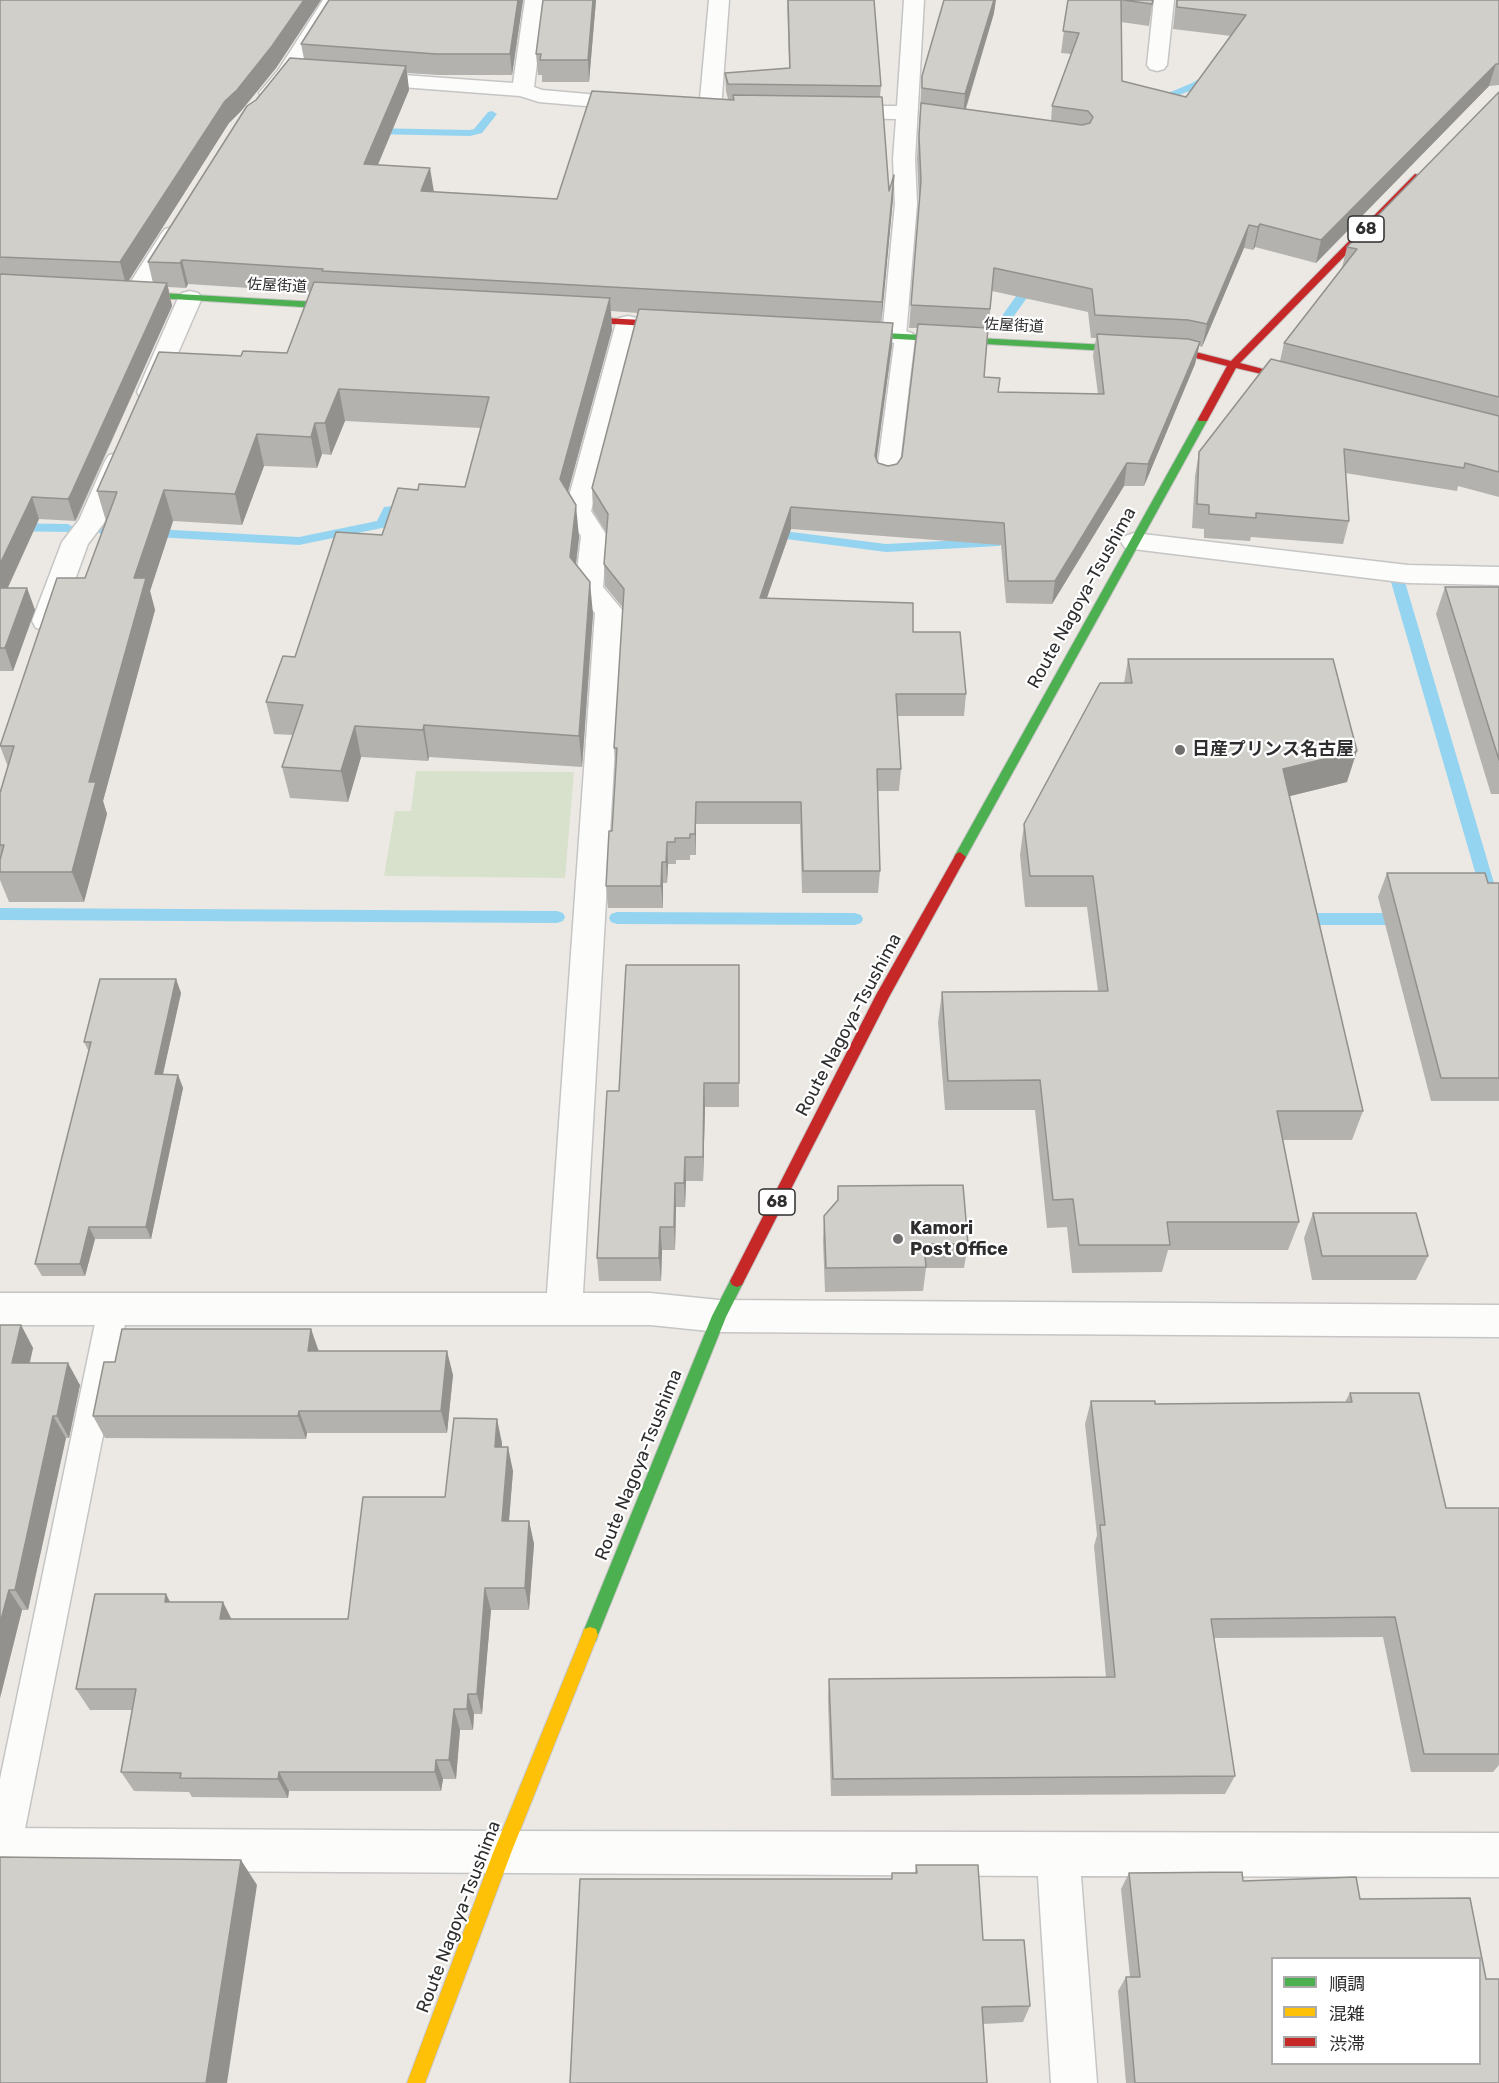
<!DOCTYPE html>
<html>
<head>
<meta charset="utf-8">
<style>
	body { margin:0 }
	#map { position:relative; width:1499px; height:2083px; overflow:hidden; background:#ece9e4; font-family:Rubik,"Noto Sans JP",sans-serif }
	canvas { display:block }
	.legend { position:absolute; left:1271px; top:1957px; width:210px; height:108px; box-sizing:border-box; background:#fff; border:2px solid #ababab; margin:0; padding:8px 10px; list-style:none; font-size:18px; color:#2e2e2e }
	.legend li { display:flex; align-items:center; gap:12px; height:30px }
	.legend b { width:30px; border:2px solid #ababab }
</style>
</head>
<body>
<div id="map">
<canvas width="1499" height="2083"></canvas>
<ul class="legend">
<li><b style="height:8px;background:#4caf50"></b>順調</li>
<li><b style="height:8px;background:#ffc107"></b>混雑</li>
<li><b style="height:8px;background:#c62828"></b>渋滞</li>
</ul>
</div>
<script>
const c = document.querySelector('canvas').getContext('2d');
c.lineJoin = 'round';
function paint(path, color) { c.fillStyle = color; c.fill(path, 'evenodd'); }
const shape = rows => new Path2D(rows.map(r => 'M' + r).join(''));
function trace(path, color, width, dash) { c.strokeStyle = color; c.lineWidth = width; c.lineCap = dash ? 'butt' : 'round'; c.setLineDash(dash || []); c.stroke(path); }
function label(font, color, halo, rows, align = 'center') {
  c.font = font + ' Rubik,"Noto Sans JP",sans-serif'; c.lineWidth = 4.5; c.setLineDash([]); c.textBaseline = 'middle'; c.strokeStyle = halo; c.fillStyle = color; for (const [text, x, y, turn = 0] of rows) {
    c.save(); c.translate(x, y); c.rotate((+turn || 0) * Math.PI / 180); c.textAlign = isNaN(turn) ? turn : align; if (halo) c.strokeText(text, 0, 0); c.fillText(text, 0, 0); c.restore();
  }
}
paint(shape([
	[416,771,574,772,565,878,384,876,395,811,411,811]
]), '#d7e1cb');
paint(shape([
	[1213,71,1217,72,1217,76,1200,87,1156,104,1148,104,1147,102,1192,83,1213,71],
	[492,111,497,114,482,133,470,136,370,134,365,131,370,128,470,130,474,129,488,112,492,111],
	[1033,277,1039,281,1011,320,1011,328,1009,331,1001,331,999,320,1029,278,1033,277],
	[413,504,420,508,418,511,394,514,387,527,299,545,101,534,94,530,101,526,299,537,377,521,384,507,413,504],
	[0,523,68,524,75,528,68,532,0,531,0,523],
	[768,529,886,544,999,538,1006,542,999,546,886,552,763,536,761,533,768,529],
	[1398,578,1405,582,1499,900,1499,933,1493,931,1491,927,1391,582,1398,578],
	[0,908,557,911,563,913,565,917,563,921,557,923,0,920,0,908],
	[617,912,855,913,861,915,863,919,861,923,855,925,617,924,611,922,609,918,611,914,617,912],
	[1297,913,1406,913,1412,915,1414,919,1412,923,1406,925,1297,925,1291,923,1289,919,1291,915,1297,913]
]), '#95d4f0');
const lane = shape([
	[905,331,912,333,915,337,898,479,895,484,887,486,879,484,876,479,895,337,898,333,905,331],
	[113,1296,124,1300,128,1309,21,1849,15,1861,3,1867,0,1865,0,1779,98,1309,102,1300,113,1296]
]);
const street = shape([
	[323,0,343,0,298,72,278,98,270,99,262,98,259,93,279,69,323,0],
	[525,0,545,0,534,87,542,90,633,98,641,99,644,104,641,109,633,110,539,102,520,96,362,84,355,82,351,78,355,74,362,72,513,83,525,0],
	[709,0,729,0,721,110,718,115,710,116,702,115,699,110,709,0],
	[904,0,924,0,915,159,917,204,906,336,903,341,894,343,885,341,882,336,895,204,893,159,896,119,840,118,832,117,829,112,832,107,840,106,897,106,904,0],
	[1154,0,1174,0,1167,65,1164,69,1157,71,1150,69,1147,65,1154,0],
	[173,227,181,229,185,234,147,294,143,299,135,301,127,299,123,294,161,234,165,229,173,227],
	[190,291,198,293,202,298,161,392,158,397,149,399,140,397,137,392,178,298,182,293,190,291],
	[628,316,637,318,640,323,591,511,607,536,603,587,623,611,583,1293,650,1293,719,1300,1499,1305,1499,1337,719,1332,650,1325,0,1325,0,1293,547,1293,595,613,575,589,581,536,565,511,616,323,619,318,628,316],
	[118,453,127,455,131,461,104,523,88,544,60,621,56,628,46,630,36,628,32,621,62,542,79,520,105,461,109,455,118,453],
	[1134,533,1408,565,1499,567,1499,585,1408,583,1125,548,1121,542,1125,536,1134,533],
	[0,1828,502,1831,1499,1833,1499,1877,1081,1876,1097,2083,1051,2083,1038,1876,0,1870,0,1828]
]);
const fast = shape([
	[127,291,351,304,356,307,351,310,124,296,122,294,127,291],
	[848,331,1144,347,1149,350,1144,353,844,336,844,332,848,331],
	[1203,416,1208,419,966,857,960,862,956,860,954,857,1198,419,1203,416],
	[737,1275,742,1277,744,1281,726,1317,598,1635,596,1641,590,1643,584,1641,582,1635,712,1316,732,1277,737,1275]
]);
const slow = shape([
	[590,1627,596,1629,598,1635,511,1853,425,2083,407,2083,493,1853,582,1635,584,1629,590,1627]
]);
const jam = shape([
	[1415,174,1423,176,1240,363,1309,381,1309,385,1236,368,1207,421,1199,421,1198,419,1227,366,1184,355,1144,353,1139,350,1140,348,1184,349,1231,361,1415,174],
	[567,316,680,322,685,325,680,328,564,321,562,319,567,316],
	[960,852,966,857,889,997,742,1285,737,1287,732,1285,730,1281,732,1277,876,995,956,854,960,852]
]);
trace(lane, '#c6c5c5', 3);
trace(street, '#c6c5c5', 3);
trace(fast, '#c6c5c5', 2);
trace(slow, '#c6c5c5', 2);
trace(jam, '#c6c5c5', 2);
paint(lane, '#fcfcfb');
paint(street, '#fcfcfb');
paint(fast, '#4caf50');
paint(slow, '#ffc107');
paint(jam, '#c62828');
paint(shape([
	[0,0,321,0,276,68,241,111,229,123,128,281,153,283,148,262,256,100,304,59,301,44,329,0,523,0,512,75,439,75,407,73,409,90,378,165,434,192,557,199,728,99,726,91,725,73,789,68,787,0,874,0,881,86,880,97,889,191,893,199,881,322,893,323,892,345,876,459,878,463,888,466,897,464,902,457,917,328,909,328,919,202,917,159,922,76,994,13,966,109,1051,121,1052,106,1071,54,1061,53,1068,0,1153,0,1149,26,1121,22,1122,81,1186,97,1231,36,1173,29,1176,0,1499,0,1499,85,1489,86,1316,263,1255,247,1253,250,1244,248,1202,347,1199,346,1195,364,1144,486,1124,486,1052,604,1006,603,1001,545,791,529,767,598,913,632,966,694,964,716,897,716,901,769,899,791,877,791,880,871,878,893,802,893,800,824,696,824,696,855,690,855,690,860,676,860,676,864,668,864,667,883,663,883,663,908,608,908,606,886,612,831,616,768,614,748,623,608,605,586,604,564,606,532,593,511,592,488,638,313,611,311,612,330,568,492,579,537,576,564,593,614,582,767,429,757,428,761,361,757,348,802,290,798,282,767,293,735,274,734,266,702,295,657,382,535,418,490,465,487,481,428,345,421,331,455,322,454,317,468,264,466,242,525,173,521,150,591,155,610,103,801,107,814,84,902,9,902,0,880,0,793,8,767,0,746,85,578,106,521,97,491,241,356,287,353,310,292,188,284,186,288,168,287,172,306,77,519,75,521,39,519,8,588,27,588,35,610,13,671,0,671],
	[992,291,1088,312,1091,338,1096,338,1093,356,1098,394,998,392,984,377],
	[596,0,589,82,542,82,542,75,538,75,536,54],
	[1499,92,1499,497,1458,486,1457,491,1345,473,1349,521,1343,544,1251,537,1250,541,1204,538,1204,529,1192,528,1195,476,1199,452,1280,361,1284,343,1342,268,1347,247],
	[1445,587,1499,587,1499,794,1491,794,1436,614],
	[1128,659,1347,782,1290,796,1363,1111,1352,1140,1283,1140,1299,1222,1288,1250,1168,1250,1162,1272,1072,1273,1067,1227,1047,1228,1035,1110,945,1110,938,1022,942,992,1098,991,1087,907,1025,907,1020,855,1024,824,1124,683],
	[1387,873,1488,883,1499,883,1499,1101,1431,1101,1378,897],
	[739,965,739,1107,705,1107,703,1181,686,1181,685,1207,676,1207,675,1250,662,1250,661,1281,599,1281,597,1258,619,1091],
	[176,979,181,993,163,1074,178,1075,183,1088,151,1239,95,1239,85,1276,42,1276,35,1264,89,1052,84,1042],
	[838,1186,968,1244,964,1268,926,1268,923,1291,825,1292,823,1241,824,1216,837,1202],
	[1313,1213,1428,1256,1416,1280,1312,1280,1304,1238],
	[21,1325,33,1348,30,1363,80,1385,69,1438,66,1438,28,1610,22,1610,0,1698],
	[311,1329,319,1351,453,1375,447,1433,307,1433,306,1439,105,1438,93,1416,115,1362],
	[1350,1393,1446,1508,1499,1508,1499,1765,1493,1772,1411,1772,1383,1637,1214,1638,1235,1776,1225,1794,831,1796,828,1698,829,1679,1106,1677,1094,1546,1097,1535,1085,1424,1091,1401,1155,1404,1345,1402],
	[502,1443,502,1447,513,1471,509,1521,529,1521,534,1544,529,1610,491,1610,482,1714,474,1714,473,1730,460,1730,456,1779,443,1779,441,1791,289,1791,288,1798,192,1797,189,1792,134,1791,121,1772,132,1710,90,1710,76,1689,170,1602,232,1619,348,1619,445,1497],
	[916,1865,983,1940,1030,2006,1023,2022,983,2024,891,1879,892,1873,915,1873],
	[1129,1873,1243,1881,1360,1899,1486,1979,1499,2083,1126,2083,1118,1991,1126,1977,1130,1977,1121,1889]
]), '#b4b2ae');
paint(shape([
	[304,0,321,0,276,68,241,111,229,123,126,285,120,262,225,101],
	[518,0,523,0,512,75,510,54],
	[593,0,596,0,589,82,588,60],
	[994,0,996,0,994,13,963,117,965,94],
	[1496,64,1489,86,1316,263,1321,240],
	[406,66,409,90,368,188,364,164],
	[430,168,434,192,421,191],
	[894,175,893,199,881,326,882,302],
	[1260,224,1255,247,1253,250,1258,227],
	[1249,225,1244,248,1202,347,1207,324],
	[182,260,188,284,186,288,180,263],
	[167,283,172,306,75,521,68,499],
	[610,298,612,330,563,510,560,479],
	[893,323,892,345,874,479,875,456],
	[1200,342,1195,364,1144,486,1148,464],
	[339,389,345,421,331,455,325,423],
	[315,423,322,454,317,468,311,437],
	[257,434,264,466,242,525,235,494],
	[1127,463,1124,486,1052,604,1055,581],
	[164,490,173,521,150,591,155,610,103,801,107,814,84,902,72,872,89,782,134,578],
	[32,497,39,519,0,604,0,564],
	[576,505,579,537,573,589,570,557],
	[791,507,791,529,759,620,760,598],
	[590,582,593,614,582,767,579,736],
	[27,588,35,610,13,671,5,648],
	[424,725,429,757,428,761,423,730],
	[355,726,361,757,348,802,341,771],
	[1357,751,1347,782,1274,800,1283,769],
	[696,802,696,855,695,834],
	[667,842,668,864,667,883,666,862],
	[662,862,663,883,663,908,661,886],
	[176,979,181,993,160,1087,155,1074],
	[178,1075,183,1088,151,1239,146,1227],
	[704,1083,705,1107,703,1181,703,1157],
	[685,1157,686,1181,685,1207,684,1183],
	[675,1183,676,1207,675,1250,674,1227],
	[89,1227,95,1239,85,1276,80,1264],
	[660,1227,662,1250,661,1281,659,1258],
	[21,1325,33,1348,24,1385,12,1363],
	[311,1329,319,1353,308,1351],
	[447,1351,453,1375,447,1433,441,1411],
	[68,1363,80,1385,69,1438,57,1416],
	[299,1411,307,1433,306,1439,298,1416],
	[53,1416,66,1438,28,1610,15,1590],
	[497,1419,502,1443,500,1471,495,1447],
	[508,1447,513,1471,507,1544,502,1521],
	[529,1521,534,1544,529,1610,525,1588],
	[485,1588,491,1610,482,1714,477,1694],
	[9,1590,22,1610,0,1698,0,1623],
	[166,1594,178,1617,165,1602],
	[223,1602,234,1624,220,1619],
	[468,1694,474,1714,473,1730,467,1709],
	[454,1709,460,1730,456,1779,449,1760],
	[436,1760,443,1779,441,1791,435,1772],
	[279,1772,289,1791,288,1798,278,1779],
	[241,1860,257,1885,227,2083,206,2083]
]), '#92918d');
const building = shape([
	[0,0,304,0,272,46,237,90,225,101,120,262,0,257,0,0],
	[329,0,518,0,510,54,436,54,301,44,329,0],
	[543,0,593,0,588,60,540,60,541,54,536,54,543,0],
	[788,0,874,0,881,86,728,84,725,73,790,68,788,0],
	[944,0,994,0,965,94,922,88,922,76,944,0],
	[1068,0,1121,0,1122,81,1186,97,1246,15,1177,7,1177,0,1499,0,1499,64,1496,64,1321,240,1260,224,1258,227,1249,225,1207,324,1188,320,1095,315,1092,289,994,268,990,309,911,305,921,181,919,136,921,103,1082,125,1090,123,1093,117,1088,111,1052,106,1079,33,1063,31,1068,0],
	[1123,0,1153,0,1152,4,1123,0],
	[290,58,406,66,364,164,430,168,421,191,557,199,592,91,734,100,733,95,882,97,889,191,894,175,882,302,322,271,323,269,182,260,180,263,148,262,247,106,256,100,290,58],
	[1499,92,1499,397,1284,343,1357,249,1347,247,1499,92],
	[0,274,167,283,70,496,68,499,32,497,0,564,0,274],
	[314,282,610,298,560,479,576,505,570,557,590,582,579,736,424,725,423,730,355,726,341,771,282,767,303,705,266,702,283,656,295,657,336,532,382,535,398,488,418,490,419,484,465,487,489,397,339,389,325,423,315,423,311,437,257,434,235,494,164,490,134,578,146,578,89,782,96,782,72,872,0,872,0,860,4,845,0,845,0,793,14,746,0,746,57,578,85,578,117,492,97,491,159,352,241,356,243,351,287,353,314,282],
	[639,309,893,323,875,456,878,463,888,466,897,464,902,457,918,324,988,328,984,377,1000,378,998,392,1104,394,1097,334,1188,339,1200,342,1148,464,1127,463,1055,581,1008,581,1004,523,791,507,760,598,913,603,913,632,960,632,966,694,896,694,901,769,877,769,880,871,803,871,801,802,696,802,695,834,690,834,690,838,675,838,675,842,667,842,666,862,662,862,661,886,606,886,609,831,612,831,617,748,614,748,624,589,604,564,608,514,592,488,639,309],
	[1271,359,1499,416,1499,472,1465,463,1464,468,1344,449,1349,521,1256,513,1256,518,1209,514,1209,505,1197,504,1199,452,1271,359],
	[1445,587,1499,587,1499,760,1445,587],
	[0,588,27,588,5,648,0,648,0,588],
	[1128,659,1333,659,1357,751,1283,769,1363,1111,1277,1111,1299,1222,1167,1222,1170,1245,1079,1245,1073,1199,1053,1200,1040,1080,948,1081,942,992,1108,991,1093,876,1030,876,1024,824,1100,683,1132,683,1128,659],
	[1387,873,1485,873,1488,883,1499,883,1499,1078,1441,1078,1387,873],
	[626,965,739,965,739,1083,704,1083,703,1157,685,1157,684,1183,675,1183,674,1227,660,1227,659,1258,597,1258,607,1091,619,1091,626,965],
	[100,979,176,979,155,1074,178,1075,146,1227,89,1227,80,1264,35,1264,91,1042,84,1042,100,979],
	[963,1185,968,1244,924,1244,926,1267,826,1268,824,1216,838,1200,838,1186,963,1185],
	[1313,1213,1416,1213,1428,1256,1322,1256,1313,1213],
	[0,1325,21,1325,12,1363,68,1363,57,1416,53,1416,15,1590,9,1590,0,1623,0,1325],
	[122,1329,311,1329,308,1351,447,1351,441,1411,299,1411,298,1416,93,1416,104,1362,115,1362,122,1329],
	[1350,1393,1419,1393,1446,1508,1499,1508,1499,1754,1424,1754,1395,1617,1211,1619,1235,1776,833,1779,829,1679,1115,1677,1100,1525,1105,1525,1091,1401,1155,1401,1155,1404,1352,1402,1350,1393],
	[454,1418,497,1419,495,1447,508,1447,502,1521,529,1521,525,1588,485,1588,477,1694,468,1694,467,1709,454,1709,449,1760,436,1760,435,1772,279,1772,278,1779,180,1778,181,1773,121,1772,136,1689,76,1689,95,1594,166,1594,165,1602,223,1602,220,1619,348,1619,363,1497,445,1497,454,1418],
	[0,1857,241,1860,206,2083,0,2083,0,1857],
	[916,1865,978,1865,983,1940,1024,1940,1030,2006,982,2007,987,2083,570,2083,580,1879,892,1879,892,1873,917,1873,916,1865],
	[1242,1872,1243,1881,1356,1877,1360,1899,1470,1898,1486,1979,1499,1979,1499,2083,1135,2083,1126,1977,1140,1977,1129,1873,1242,1872],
	[1272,1959,1479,1959,1479,2064,1272,2064,1272,1959]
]);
paint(building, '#d1cfca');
trace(building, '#92918d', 1.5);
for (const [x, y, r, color] of [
	[1180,750,6,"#706f6e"],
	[898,1239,6,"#706f6e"]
]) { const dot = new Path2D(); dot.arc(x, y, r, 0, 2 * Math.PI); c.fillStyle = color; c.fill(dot); trace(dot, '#fff', 2); }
label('15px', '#2e2e2e', '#fff', [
	["佐屋街道",277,286,3],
	["佐屋街道",1014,326,3]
]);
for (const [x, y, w] of [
	[1366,229,36],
	[777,1202,36]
]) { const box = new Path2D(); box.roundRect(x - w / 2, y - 13, w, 26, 4.5); c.fillStyle = '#fff'; c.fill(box); trace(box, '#2e2e2e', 1.5); }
label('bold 16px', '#2e2e2e', null, [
	["68",1366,229],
	["68",777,1202]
]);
label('18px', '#2e2e2e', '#fff', [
	["Route Nagoya-Tsushima",1082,598,-61],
	["Route Nagoya-Tsushima",849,1025,-62],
	["Route Nagoya-Tsushima",639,1465,-68],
	["Route Nagoya-Tsushima",459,1917,-69]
]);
label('bold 18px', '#2e2e2e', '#fff', [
	["日産プリンス名古屋",1192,750],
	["Kamori",910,1229],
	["Post Office",910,1250]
], 'left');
</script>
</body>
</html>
